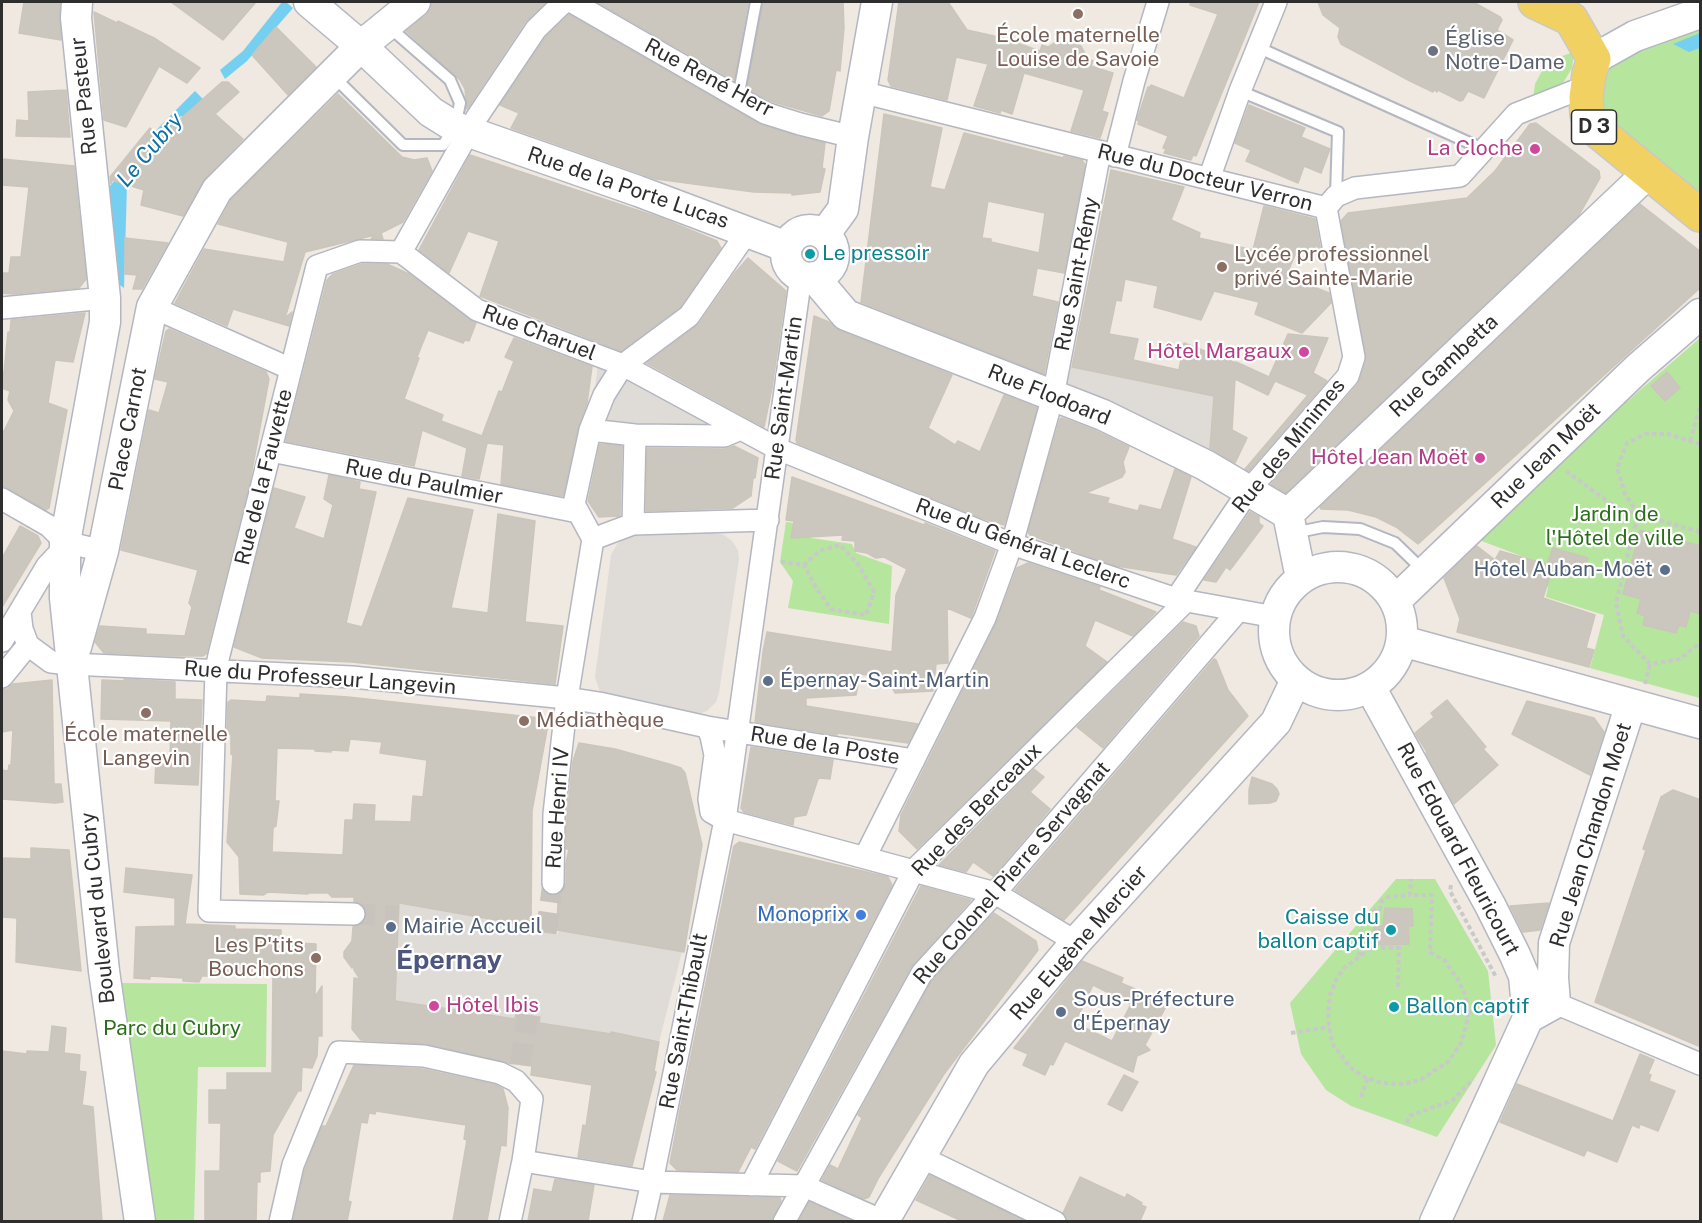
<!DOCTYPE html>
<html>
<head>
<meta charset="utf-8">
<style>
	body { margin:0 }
	#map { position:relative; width:1702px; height:1223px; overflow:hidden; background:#efe9e1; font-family:"Public Sans",sans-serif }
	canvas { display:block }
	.frame { position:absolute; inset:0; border:3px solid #2e2e2e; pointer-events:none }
</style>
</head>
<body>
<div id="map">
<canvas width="1702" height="1223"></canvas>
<div class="frame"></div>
</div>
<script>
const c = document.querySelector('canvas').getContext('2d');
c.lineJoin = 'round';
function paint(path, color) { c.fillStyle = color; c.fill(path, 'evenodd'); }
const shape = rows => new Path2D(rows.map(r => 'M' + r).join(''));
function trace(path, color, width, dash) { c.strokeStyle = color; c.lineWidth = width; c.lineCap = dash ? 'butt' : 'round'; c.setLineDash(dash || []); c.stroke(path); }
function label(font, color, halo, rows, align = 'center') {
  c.font = font + ' "Public Sans",sans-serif'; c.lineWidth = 4.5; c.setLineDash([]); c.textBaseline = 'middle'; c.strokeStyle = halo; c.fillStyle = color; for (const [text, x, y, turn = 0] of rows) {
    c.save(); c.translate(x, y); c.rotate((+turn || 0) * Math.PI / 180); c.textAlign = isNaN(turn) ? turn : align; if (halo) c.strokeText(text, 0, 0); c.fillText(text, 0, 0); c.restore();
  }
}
paint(shape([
	[1700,24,1700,198,1600,120,1598,74,1620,50],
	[1574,52,1572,68,1563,83,1558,88,1533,99,1535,84,1543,69,1556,58],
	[1700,338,1700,698,1590,668,1604,615,1546,597,1548,587,1527,581,1532,560,1471,537],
	[786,522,808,525,811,538,852,544,856,553,892,566,889,624,788,608,793,581,780,562],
	[1396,879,1435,879,1488,971,1496,1045,1437,1137,1351,1106,1326,1090,1301,1054,1290,1003],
	[118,983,267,984,266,1067,198,1067,194,1221,154,1221]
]), '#b6e59e');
paint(shape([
	[599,355,741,429,590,430],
	[1059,364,1214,396,1210,454,1053,396],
	[710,532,724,535,732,541,738,550,739,559,719,693,716,702,707,711,693,716,601,695,595,677,611,555,617,544,626,537,634,535],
	[399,904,534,926,534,930,557,935,559,930,682,952,659,1042,539,1023,540,1017,517,1014,515,1019,395,1001]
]), '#dfdcd8');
paint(shape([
	[282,2,286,2,293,8,247,61,225,79,220,70,243,51],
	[1700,33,1700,48,1689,52,1673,44],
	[195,91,203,99,183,117,181,116,144,158,146,160,127,185,124,288,110,278,104,206,110,186,161,125]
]), '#75cff0');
const building = shape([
	[24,2,60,2,61,40,19,33,24,2],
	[171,2,256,2,223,40,171,2],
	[432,2,546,2,525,22,467,109,465,89,460,80,406,31,426,15,431,9,432,2],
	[597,2,748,2,734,80,597,2],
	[763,2,843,2,844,28,840,71,836,70,829,111,822,116,770,101,747,88,763,2],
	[899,2,948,2,967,30,1003,38,1040,51,1042,45,1048,47,1060,39,1081,46,1088,59,1093,61,1091,66,1113,73,1102,111,1108,113,1100,138,1071,131,1084,90,1024,73,1012,114,1001,110,1000,113,974,106,988,64,956,57,947,100,891,86,888,80,899,2],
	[1191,2,1259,2,1196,156,1193,155,1191,160,1164,153,1166,149,1163,148,1168,136,1138,124,1139,121,1137,120,1148,87,1150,87,1151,85,1184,98,1218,14,1190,5,1191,2],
	[1318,2,1473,2,1500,17,1502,20,1497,30,1513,40,1484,98,1468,91,1463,100,1460,101,1438,90,1437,92,1434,90,1433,92,1410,81,1341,44,1338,37,1340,28,1323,15,1318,2],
	[94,12,117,23,118,21,154,38,200,68,187,83,159,66,126,127,104,120,94,12],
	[569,15,759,124,825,143,822,168,825,169,820,192,792,195,792,193,754,192,656,179,511,128,519,113,500,105,546,37,569,15],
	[276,27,316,67,288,95,252,55,276,27],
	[222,82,228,82,239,92,215,114,243,139,205,178,183,216,141,205,144,190,112,180,111,184,110,177,150,128,160,137,222,82],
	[66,90,70,137,16,136,17,120,29,121,28,92,66,90],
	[338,94,402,157,414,160,427,158,432,171,403,222,381,233,383,239,371,239,375,235,305,252,285,318,292,312,289,326,233,309,227,326,175,303,204,249,284,262,288,242,218,224,231,200,338,94],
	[1249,105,1305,128,1301,137,1330,149,1321,173,1304,166,1298,183,1246,161,1251,150,1235,143,1249,105],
	[884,114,942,128,930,187,945,190,964,133,1063,158,1064,156,1082,160,1085,165,1064,273,1037,268,1032,296,1058,302,1044,374,861,302,884,114],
	[988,201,1045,213,1039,253,991,242,991,239,982,238,988,201],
	[1536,123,1599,171,1600,178,1579,215,1286,493,1271,484,1358,384,1366,361,1341,221,1348,213,1467,198,1495,171,1530,124,1536,123],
	[470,155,661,218,717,241,721,248,680,307,621,351,480,296,499,241,468,231,449,273,419,250,470,155],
	[2,159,74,166,86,279,79,288,13,294,2,293,2,273,9,273,11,257,21,257,29,187,2,185,2,159],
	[1111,170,1184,187,1171,220,1200,233,1199,238,1253,250,1264,206,1315,219,1321,252,1308,252,1298,248,1286,276,1329,293,1331,303,1302,333,1255,314,1259,302,1214,291,1201,320,1154,307,1158,286,1125,279,1121,301,1116,300,1109,334,1138,339,1133,360,1179,370,1184,343,1236,363,1236,362,1269,377,1288,334,1328,338,1313,373,1327,381,1249,471,1245,469,1308,395,1275,381,1268,395,1235,379,1232,430,1247,438,1235,463,1210,448,1214,396,1072,367,1111,170],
	[1640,204,1701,252,1701,287,1418,544,1396,527,1376,517,1348,510,1321,509,1320,507,1640,204],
	[125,238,168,243,142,289,133,289,137,275,125,274,125,238],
	[748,258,786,291,772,388,764,427,647,363,699,324,734,274,748,258],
	[362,264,387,264,409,274,476,323,469,341,465,340,463,343,428,330,417,357,419,358,404,399,443,415,441,421,482,436,499,391,502,392,514,361,505,357,514,338,592,367,587,403,578,427,563,496,501,484,504,445,487,443,479,479,462,476,467,448,422,430,414,466,286,441,327,280,333,274,362,264],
	[85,313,73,362,55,360,48,403,67,410,49,508,46,510,8,488,2,486,2,435,14,411,8,400,10,391,2,388,2,372,4,373,8,332,10,333,11,320,85,313],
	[814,316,829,322,840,331,952,375,928,428,955,445,958,441,980,452,1004,395,1037,408,1004,525,981,518,797,443,796,440,814,316],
	[169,329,266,372,269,379,250,481,206,654,203,656,176,656,104,653,95,642,100,626,146,629,146,634,185,636,192,607,189,603,198,570,121,550,149,410,159,413,168,382,155,379,166,331,169,329],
	[1667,372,1680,388,1665,401,1651,386,1667,372],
	[1062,418,1096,431,1129,447,1123,462,1125,472,1122,477,1086,493,1109,498,1107,503,1138,511,1140,505,1161,510,1175,469,1191,477,1172,539,1196,547,1176,575,1116,566,1030,535,1028,532,1060,419,1062,418],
	[600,444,622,446,620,515,619,516,599,517,588,501,600,444],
	[734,446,758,458,755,478,753,478,751,496,733,508,646,511,647,448,724,449,734,446],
	[329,475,360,482,359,489,376,492,346,623,362,627,408,498,473,510,451,608,488,613,498,514,535,521,525,622,563,626,555,684,352,662,262,658,234,647,274,488,305,497,294,528,324,539,333,505,324,499,329,475],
	[792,477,924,525,925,523,995,551,971,618,947,608,948,663,936,664,933,691,895,693,887,678,860,674,856,695,806,698,806,706,918,724,908,743,837,733,837,735,755,722,763,652,767,632,892,652,896,595,907,569,884,557,876,558,867,553,855,551,855,541,842,540,843,535,791,538,794,521,786,520,792,477],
	[1250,512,1259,517,1259,523,1263,526,1230,570,1226,567,1216,582,1204,580,1250,512],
	[20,526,38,536,41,543,2,607,2,558,20,526],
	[1640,530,1701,546,1701,614,1690,611,1686,627,1679,625,1676,633,1643,625,1645,616,1637,613,1641,599,1623,594,1640,530],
	[1477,546,1495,560,1500,551,1553,566,1543,598,1595,615,1586,648,1594,650,1589,667,1457,632,1460,619,1444,578,1477,546],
	[1553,548,1588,558,1583,575,1547,564,1553,548],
	[1028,563,1100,587,1099,590,1156,612,1133,636,1095,620,1085,646,1107,662,917,849,899,831,901,815,996,624,1017,568,1028,563],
	[1183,622,1196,626,1199,636,1103,748,1077,727,1183,622],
	[1214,659,1216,660,1228,690,1248,716,1064,920,1015,890,1214,659],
	[124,679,175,682,175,699,202,700,198,785,155,783,156,758,170,759,171,721,101,719,102,680,125,681,124,679],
	[52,680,54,784,61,784,63,802,55,803,2,799,2,770,8,771,9,765,11,765,13,730,2,732,2,690,7,689,13,684,52,680],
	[300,694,348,697,549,719,532,811,531,926,399,903,395,1001,515,1019,516,1014,540,1017,539,1023,611,1034,611,1032,659,1042,654,1071,656,1072,632,1166,578,1157,583,1125,586,1126,592,1085,531,1075,532,1066,508,1063,427,1044,361,1040,352,1029,354,978,360,979,354,970,354,966,352,968,344,957,344,952,352,941,353,927,361,925,367,915,365,907,360,903,354,901,354,897,332,897,328,893,308,893,308,894,268,892,263,895,240,894,239,857,227,842,233,755,231,754,231,734,227,734,228,702,231,700,266,702,267,696,300,698,300,694],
	[350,739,382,742,380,753,427,760,423,797,413,796,411,822,374,821,375,805,354,804,353,820,345,820,343,855,272,852,273,828,276,826,279,801,275,801,277,748,315,749,315,751,331,752,331,750,348,751,350,739],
	[1447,700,1486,747,1483,749,1498,765,1454,804,1426,753,1427,752,1415,733,1434,717,1431,713,1447,700],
	[1527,701,1594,718,1604,732,1590,775,1512,734,1527,701],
	[579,743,615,749,669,764,681,768,685,773,702,845,684,952,557,930,558,902,560,894,566,883,566,863,569,849,566,849,567,815,573,761,579,743],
	[751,747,833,760,830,779,820,778,818,779,806,815,794,817,793,825,744,812,741,808,751,747],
	[1034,769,1044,777,1030,792,1050,809,993,876,973,862,966,872,939,865,1034,769],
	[1252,777,1272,784,1277,789,1279,794,1276,801,1270,803,1249,804,1249,790,1252,777],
	[1673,790,1701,800,1701,1047,1595,1002,1646,850,1643,849,1661,797,1673,790],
	[739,842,888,877,892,885,755,1149,751,1147,738,1172,677,1170,670,1163,680,1110,734,846,739,842],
	[31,848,69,850,81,971,16,962,17,918,2,917,2,880,4,858,31,859,31,848],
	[126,868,192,875,185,924,235,926,235,929,281,930,281,942,316,944,315,997,322,986,322,1036,318,1036,317,1056,312,1068,302,1067,301,1091,298,1091,273,1135,270,1171,260,1172,260,1182,257,1182,256,1221,205,1221,205,1171,220,1171,221,1123,209,1123,209,1090,227,1090,227,1073,272,1073,273,974,217,974,217,976,202,976,199,982,183,981,183,978,150,976,150,979,134,978,136,927,175,926,175,898,124,892,126,868],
	[921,886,971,900,911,967,797,1171,778,1161,921,886],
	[1549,903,1540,930,1523,932,1510,906,1549,903],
	[1385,908,1412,909,1413,926,1408,926,1409,944,1371,945,1374,926,1383,926,1385,908],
	[994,913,1036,941,1038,950,944,1074,879,1177,869,1197,864,1199,822,1180,830,1165,838,1169,862,1118,858,1115,932,980,994,913],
	[1082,961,1123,978,1121,983,1168,1003,1145,1045,1150,1050,1137,1056,1133,1072,1065,1041,1053,1065,1050,1064,1045,1075,1023,1065,1028,1054,1014,1048,1082,961],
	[1093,985,1131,1004,1112,1041,1075,1023,1093,985],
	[52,1026,66,1028,64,1053,80,1055,79,1071,86,1072,82,1105,93,1107,102,1221,2,1221,2,1051,27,1054,27,1051,49,1052,52,1026],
	[1640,1054,1654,1060,1648,1074,1651,1075,1649,1081,1675,1091,1658,1131,1640,1124,1639,1128,1632,1125,1617,1162,1587,1150,1584,1156,1500,1122,1517,1084,1613,1121,1640,1054],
	[354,1065,422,1069,496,1085,503,1089,508,1108,506,1146,501,1145,487,1221,453,1221,467,1140,464,1139,466,1125,376,1111,375,1114,369,1113,367,1123,361,1122,348,1201,351,1202,347,1221,293,1221,305,1169,322,1126,326,1126,354,1065],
	[1124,1075,1138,1082,1122,1111,1108,1104,1124,1075],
	[930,1175,1025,1221,962,1221,916,1200,930,1175],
	[1080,1177,1125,1198,1127,1194,1142,1203,1141,1205,1146,1207,1140,1221,1068,1221,1063,1213,1080,1177],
	[555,1179,594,1185,588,1221,528,1221,534,1189,552,1192,555,1179],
	[670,1195,780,1198,781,1201,771,1221,663,1221,670,1195],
	[809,1202,853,1221,799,1221,809,1202]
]);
paint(building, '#cbc7bf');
trace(building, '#cbc5ba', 1.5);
trace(shape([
	[354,914,398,916],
	[546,933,553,883],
	[520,1064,528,1015]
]), '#c8c4bd', 21, [21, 10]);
const lane = shape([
	[1257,47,1483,149],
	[334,77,403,145,443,145,455,127,460,103,450,80,388,26],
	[1240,91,1338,132,1336,196],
	[738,98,756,2],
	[1293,533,1323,527,1360,529,1395,543,1425,572]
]);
const street = shape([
	[572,2,765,113,800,124,853,137],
	[861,92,1326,208,1336,196,1355,188,1460,176,1516,114,1587,86],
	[1115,156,1134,81,1158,2],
	[1209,179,1240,91,1276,2],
	[401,252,477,310,623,365,778,449,1012,544,1176,599,1275,617],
	[152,307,291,369],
	[2,308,105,298],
	[590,430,635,435,724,436,741,429],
	[271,451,578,512],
	[2,499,49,526,65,542,103,551],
	[633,524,635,435],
	[593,539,574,504,590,430,604,395,623,365,689,316,748,231],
	[593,539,633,524,768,520],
	[1176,599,1249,490,1348,376,1354,357,1326,208],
	[20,612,22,629,28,645,51,662,71,664,352,677,567,698,599,703,707,727,914,760],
	[2,641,47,566,64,548],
	[2,677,28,645],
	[707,727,711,736,715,755,709,799,711,812,725,820,995,893,1076,942],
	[865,857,985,618,1012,544,1053,396,1100,152],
	[553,883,554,814,567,698,593,539],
	[354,914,209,911,216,670,219,655,317,266,360,251,401,252,477,117,536,29,564,2],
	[1555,1003,1700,1064],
	[921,1157,1055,1222],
	[523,1161,652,1182,804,1186,883,1221],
	[751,1185,914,870,1186,601],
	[280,1222,293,1165,339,1052,424,1056,500,1073,516,1081,532,1099,523,1161,510,1222],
	[643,1222,652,1182,725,820,801,276],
	[784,1222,922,973,995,893,1238,611]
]);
const secondary = shape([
	[77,2,76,18,105,298,105,322,65,542,65,598,104,971,140,1222],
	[309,2,361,46,431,112,455,127,638,191,787,247],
	[1594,59,1635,36,1700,13],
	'786 254a24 24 0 1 1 48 0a24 24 0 1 1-48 0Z',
	[824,235,843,209,853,137,877,2],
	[814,277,846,315,1103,415,1205,465,1288,514],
	[1288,514,1648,173],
	[1288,514,1301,578],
	'1274 631a64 64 0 1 1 128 0a64 64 0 1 1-128 0Z',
	[1395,601,1638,368,1700,314],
	[1402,641,1700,723],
	[76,647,103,551,152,307,217,190,361,46,415,2],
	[1370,687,1490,905,1515,955,1524,976,1528,1018],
	[1528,1018,1555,1003,1553,978,1554,943,1631,704],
	[883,1222,974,1064,1076,942,1276,722,1296,680],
	[1435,1222,1528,1018]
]);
const primary = shape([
	[1535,2,1571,19,1594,59,1589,74,1586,98,1587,114,1595,129,1700,215]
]);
trace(lane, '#b4b7c1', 14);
trace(street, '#b4b7c1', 24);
trace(secondary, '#b4b7c1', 33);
trace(primary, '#c9c9c9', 36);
trace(shape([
	[1690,441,1700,406],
	[1566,471,1617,508,1638,514],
	[1638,514,1625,494,1617,468,1627,443,1645,434,1668,434,1700,444],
	[1700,532,1638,514,1616,603,1623,636,1650,664,1680,659,1700,643],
	[781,562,804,565,819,551,840,545,858,564,874,592,866,615,831,609,815,586,804,565],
	[1645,684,1650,664],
	[1451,885,1450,891,1496,977],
	[1359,956,1361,927,1365,921,1370,922,1370,915,1377,908,1380,909,1381,902,1388,897,1410,895],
	[1398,987,1399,948,1371,948,1344,968,1336,980,1330,995,1328,1013,1329,1027,1333,1045,1351,1068,1364,1077,1383,1083,1403,1084,1420,1080,1448,1062,1461,1043,1468,1018,1466,996,1457,978,1445,961,1430,952,1432,895,1410,895,1411,879],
	[1467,1012,1506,1011],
	[1291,1033,1329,1027],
	[1361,1097,1368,1078],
	[1407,1123,1409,1116,1453,1100,1473,1079]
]), '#c9c9c9', 4, [4.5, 3]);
trace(lane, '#fff', 10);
trace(street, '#fff', 21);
trace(secondary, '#fff', 30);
trace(primary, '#f2d163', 33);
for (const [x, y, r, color] of [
	[1078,14,6,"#8d6e63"],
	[1433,51,6,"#6b7280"],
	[1535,149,6,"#d1479c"],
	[810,254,6,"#0f9aa8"],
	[1222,267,6,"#8d6e63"],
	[1304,352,6,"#d1479c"],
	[1480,458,6,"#d1479c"],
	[1665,570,6,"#5c6f8a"],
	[768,681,6,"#5c6f8a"],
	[146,713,6,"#8d6e63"],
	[524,721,6,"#8d6e63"],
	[861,915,6,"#3f7fe0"],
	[391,927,6,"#5c6f8a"],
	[1391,930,6,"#0f9aa8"],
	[316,958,6,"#8d6e63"],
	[434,1006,6,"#d1479c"],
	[1394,1007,6,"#0f9aa8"],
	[1061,1012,6,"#5c6f8a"]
]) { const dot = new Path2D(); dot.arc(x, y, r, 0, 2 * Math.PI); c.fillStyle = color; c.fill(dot); trace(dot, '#fff', 2); }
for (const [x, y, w] of [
	[1594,127,45]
]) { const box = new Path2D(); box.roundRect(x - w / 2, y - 17, w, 34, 4.5); c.fillStyle = '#fff'; c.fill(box); trace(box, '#2e2e2e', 1.5); }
label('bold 20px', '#2e2e2e', null, [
	["D 3",1594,127]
]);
label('21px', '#785e54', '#fff', [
	["École maternelle",1078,36],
	["Louise de Savoie",1078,60],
	["Lycée professionnel",1234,255,"left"],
	["privé Sainte-Marie",1234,279,"left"],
	["Médiathèque",536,721,"left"],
	["École maternelle",146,735],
	["Langevin",146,759],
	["Les P'tits",304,946,"right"],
	["Bouchons",304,970,"right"]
]);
label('21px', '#5b616d', '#fff', [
	["Église",1445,39],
	["Notre-Dame",1445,63]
], 'left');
label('21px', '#2e2e2e', '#fff', [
	["Rue René Herr",709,78,28],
	["Rue Pasteur",84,96,-96],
	["Rue du Docteur Verron",1205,178,14],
	["Rue de la Porte Lucas",628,188,19],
	["Rue Saint-Rémy",1077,274,-79],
	["Rue Charuel",539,333,21],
	["Rue Gambetta",1444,366,-43],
	["Rue Flodoard",1049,395,22],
	["Rue Saint-Martin",784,398,-82],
	["Place Carnot",128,429,-79],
	["Rue des Minimes",1289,446,-51],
	["Rue Jean Moët",1546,456,-44],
	["Rue de la Fauvette",264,477,-76],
	["Rue du Paulmier",424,482,11],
	["Rue du Général Leclerc",1023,544,20],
	["Rue du Professeur Langevin",320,678,4],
	["Rue de la Poste",825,746,9],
	["Rue Henri IV",558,808,-86],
	["Rue des Berceaux",977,810,-46],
	["Rue Jean Chandon Moet",1591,835,-73],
	["Rue Edouard Fleuricourt",1458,849,62],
	["Rue Colonel Pierre Servagnat",1012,873,-49],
	["Boulevard du Cubry",98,908,-96],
	["Rue Eugène Mercier",1079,943,-49],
	["Rue Saint-Thibault",684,1021,-79]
]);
label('21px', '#b23c85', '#fff', [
	["La Cloche",1523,149],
	["Hôtel Margaux",1292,352],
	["Hôtel Jean Moët",1468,458],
	["Hôtel Ibis",446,1006,"left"]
], 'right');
label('21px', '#0d838f', '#fff', [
	["Le pressoir",822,254],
	["Caisse du",1379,918,"right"],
	["ballon captif",1379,942,"right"],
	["Ballon captif",1406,1007]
], 'left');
label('21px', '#2c6e1b', '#fff', [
	["Jardin de",1615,515],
	["l'Hôtel de ville",1615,539],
	["Parc du Cubry",172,1029]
]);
label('21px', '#4e5e75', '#fff', [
	["Hôtel Auban-Moët",1653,570,"right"],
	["Épernay-Saint-Martin",780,681],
	["Mairie Accueil",403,927],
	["Sous-Préfecture",1073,1000],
	["d'Épernay",1073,1024]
], 'left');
label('21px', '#366cbe', '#fff', [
	["Monoprix",849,915]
], 'right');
label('italic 22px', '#0d6fa3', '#fff', [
	["Le Cubry",150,150,-50]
]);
label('bold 27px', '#4d5680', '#fff', [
	["Épernay",449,961]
]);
</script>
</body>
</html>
